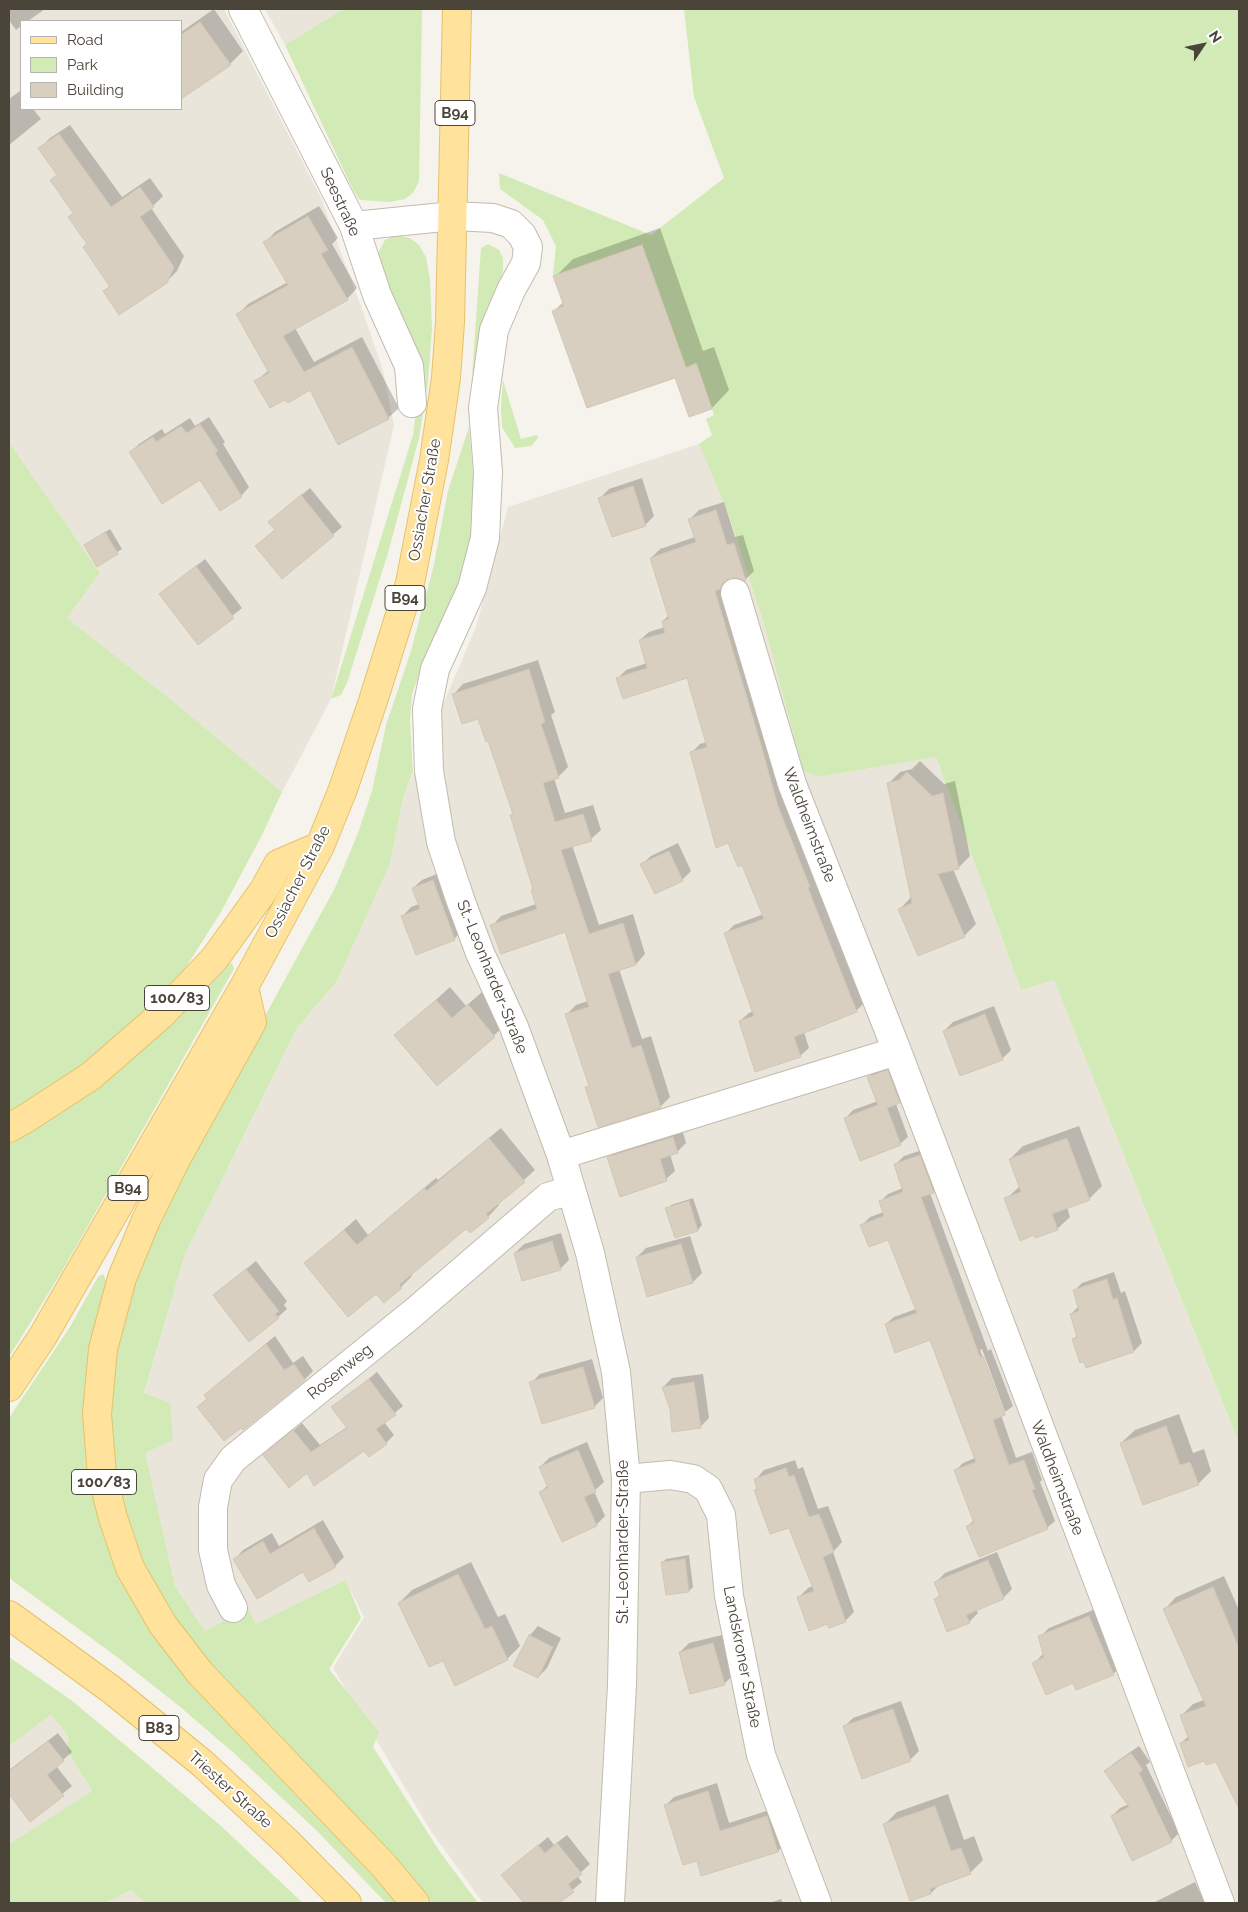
<!DOCTYPE html>
<html>
<head>
<meta charset="utf-8">
<style>
	body { margin:0 }
	#map { position:relative; width:1248px; height:1912px; overflow:hidden; background:#f6f3ec; font-family:Raleway,sans-serif }
	canvas { display:block }
	.frame { position:absolute; inset:0; border:10px solid #4b4439; pointer-events:none }
	.legend { position:absolute; left:20px; top:20px; width:162px; height:90px; box-sizing:border-box; background:#fff; border:1px solid #b7b4b0; margin:0; padding:6px 9px; list-style:none; font-size:15px; color:#4b4439 }
	.legend li { display:flex; align-items:center; gap:10px; height:25px }
	.legend b { width:25px; border:1px solid #b7b4b0 }
	.north { position:absolute; left:1178px; top:20px; width:50px; height:50px; -webkit-text-stroke:4px #fff; paint-order:stroke; rotate:56deg; font-size:14px; font-weight:700; line-height:20px; text-align:center; color:#4b4439 }
	.north::after { content:''; display:block; margin:auto; width:18px; height:22px; background:#4b4439; clip-path:polygon(50% 0,100% 100%,50% 72%,0 100%) }
</style>
</head>
<body>
<div id="map">
<canvas width="1248" height="1912"></canvas>
<div class="frame"></div>
<ul class="legend">
<li><b style="height:6px;background:#ffe39c"></b>Road</li>
<li><b style="height:14px;background:#d2eab5"></b>Park</li>
<li><b style="height:14px;background:#d8cfc1"></b>Building</li>
</ul>
<div class="north">N</div>
</div>
<script>
const c = document.querySelector('canvas').getContext('2d');
c.lineJoin = 'round';
function paint(path, color) { c.fillStyle = color; c.fill(path, 'evenodd'); }
const shape = rows => new Path2D(rows.map(r => 'M' + r).join(''));
function trace(path, color, width, dash) { c.strokeStyle = color; c.lineWidth = width; c.lineCap = dash ? 'butt' : 'round'; c.setLineDash(dash || []); c.stroke(path); }
function label(font, color, halo, rows, align = 'center') {
  c.font = font + ' Raleway,sans-serif'; c.lineWidth = 4; c.setLineDash([]); c.textBaseline = 'middle'; c.strokeStyle = halo; c.fillStyle = color; for (const [text, x, y, turn = 0] of rows) {
    c.save(); c.translate(x, y); c.rotate((+turn || 0) * Math.PI / 180); c.textAlign = isNaN(turn) ? turn : align; if (halo) c.strokeText(text, 0, 0); c.fillText(text, 0, 0); c.restore();
  }
}
paint(shape([
	[9,9,224,9,320,196,363,312,383,370,394,425,331,699,282,792,174,702,67,618,100,573,9,442],
	[21,21,181,21,181,109,21,109],
	[265,9,343,9,285,45],
	[699,444,728,513,764,624,803,771,819,777,936,757,1021,990,1054,980,1239,1443,1239,1903,483,1903,431,1831,333,1668,364,1617,346,1581,256,1624,248,1608,205,1631,175,1586,144,1453,144,1394,185,1254,297,1028,337,981,390,864,403,798,476,627,508,507],
	[51,1713,68,1736,68,1752,92,1791,9,1844,9,1746],
	[131,1890,146,1903,106,1903]
]), '#eae5da');
paint(shape([
	[343,9,422,9,419,181,413,193,405,199,389,202,360,200,353,190,285,45],
	[684,9,1239,9,1239,1443,1054,980,1021,990,936,757,819,777,803,771,764,624,728,513,699,444,712,435,706,419,714,415,697,364,686,367,642,245,553,276,556,246,543,220,500,189,499,173,651,235,724,178,694,97],
	[396,235,410,238,419,245,426,257,430,280,432,328,428,382,419,438,388,553,347,683,341,695,331,699,413,435,422,365,375,259,385,240],
	[488,244,499,250,503,258,503,271,483,328,472,377,481,248],
	[503,380,521,439,537,435,538,438,531,446,515,448,502,427,501,407],
	[469,427,476,512,471,546,452,602,424,662,412,694,410,720,413,772,403,798,390,864,337,981,297,1028,185,1254,144,1393,170,1403,173,1440,145,1453,175,1586,205,1631,248,1608,256,1624,346,1580,361,1618,329,1669,379,1732,373,1747,440,1852,478,1903,432,1903,406,1872,225,1680,190,1640,167,1606,144,1564,125,1513,117,1477,110,1432,111,1382,117,1335,131,1281,195,1144,336,886,358,833,372,791,386,725,410,654,433,569,448,491],
	[9,442,100,573,67,618,174,702,282,792,262,835,221,912,174,986,58,1087,9,1116],
	[232,963,234,969,61,1273,9,1357,9,1142,44,1123,94,1089,142,1050,182,1012,226,964],
	[103,1274,106,1281,92,1336,107,1541,401,1903,386,1903,317,1831,235,1754,179,1706,117,1657,9,1578,9,1418,70,1327,98,1277],
	[9,1657,71,1700,137,1755,221,1826,303,1903,146,1903,131,1890,106,1903,9,1903,9,1844,92,1791,68,1752,68,1736,51,1714,9,1746]
]), '#d2eab5');
paint(shape([
	[9,9,45,9,28,21,21,21,21,26,16,30,9,20],
	[214,9,243,51,230,64,181,90,181,32],
	[20,91,21,109,33,109,41,119,9,145,9,99],
	[70,125,122,197,150,178,163,196,151,208,184,256,177,271,166,282,104,291,110,286,84,247,87,243,58,174,40,148,50,138],
	[319,206,338,238,332,244,357,288,347,299,295,328,314,362,362,337,399,408,388,418,310,389,286,398,256,381,269,370,238,315,248,304,288,282,265,243,275,232],
	[660,228,703,351,714,347,729,390,712,408,690,416,676,376,554,311,564,301,555,277,573,259],
	[209,417,225,442,223,444,249,487,241,496,220,509,200,478,131,452,139,444,162,429,165,434,190,418,195,426],
	[642,478,654,516,645,525,600,498,609,489],
	[310,488,342,527,282,577,266,537,276,529,279,513],
	[724,502,735,537,743,535,754,571,746,579,738,576,729,577,724,583,768,729,865,1002,856,1011,804,1032,809,1048,800,1056,740,1021,749,1013,753,1011,725,934,734,925,764,914,743,863,691,753,700,744,707,742,688,676,617,679,626,670,647,663,640,640,649,632,665,627,663,621,669,615,651,558,660,549,695,537,690,519,699,510],
	[110,529,122,549,97,565,85,546],
	[205,559,242,608,198,643,161,594],
	[538,660,555,712,551,715,568,767,558,777,554,778,565,813,593,805,601,830,591,839,572,845,599,925,633,914,645,954,636,964,619,969,642,1039,651,1036,670,1097,660,1107,587,1088,590,1085,567,1014,576,1005,588,1001,566,930,492,926,501,916,536,904,532,890,534,888,511,815,514,813,489,739,479,717,454,694,463,684],
	[920,761,944,784,955,781,970,856,958,868,953,869,976,924,964,936,900,909,911,897,888,784,900,772,912,769],
	[678,843,691,871,682,880,642,864,651,856],
	[442,872,463,930,454,939,403,916,411,907,419,904,413,888,422,880],
	[450,987,466,1006,482,992,508,1023,437,1085,396,1036],
	[994,1006,1011,1050,1002,1059,944,1031,953,1022],
	[895,1063,907,1095,896,1104,908,1137,900,1144,846,1118,853,1110,878,1101,869,1077,876,1069],
	[1079,1126,1102,1186,1089,1199,1067,1207,1070,1217,1057,1229,1035,1234,1006,1199,1020,1186,1010,1159,1023,1146],
	[501,1128,535,1170,498,1203,499,1205,488,1217,470,1232,467,1227,411,1274,412,1276,401,1287,377,1292,306,1263,356,1219,368,1235,436,1178,438,1180],
	[682,1129,686,1143,677,1152,670,1154,675,1171,666,1179,609,1157,618,1148],
	[928,1148,941,1184,930,1193,988,1351,991,1349,1013,1406,1001,1415,1016,1458,1032,1452,1042,1480,1040,1482,1055,1521,1047,1528,968,1526,974,1520,955,1471,963,1463,975,1458,931,1339,886,1324,894,1317,916,1309,889,1238,862,1225,870,1217,884,1212,880,1202,888,1194,903,1188,896,1164,904,1156],
	[982,1349,1005,1412,1003,1412,980,1350],
	[693,1198,702,1225,698,1230,667,1209,671,1205],
	[561,1233,569,1260,560,1269,515,1253,524,1244],
	[690,1236,702,1273,693,1282,637,1257,646,1248],
	[256,1261,287,1301,284,1305,287,1309,278,1317,214,1295],
	[1114,1272,1121,1293,1125,1291,1142,1343,1134,1351,1087,1366,1073,1339,1078,1335,1071,1314,1079,1306,1074,1291,1082,1283],
	[275,1336,293,1363,303,1356,313,1371,304,1380,198,1407,208,1398,205,1395,214,1387],
	[592,1359,603,1398,594,1407,531,1383,540,1374],
	[377,1372,403,1406,384,1422,394,1435,386,1443,364,1449,307,1471,265,1455,302,1423,320,1445,347,1427,333,1408],
	[703,1374,709,1418,700,1427,670,1409,663,1387,672,1378],
	[1179,1414,1193,1453,1204,1449,1211,1471,1198,1484,1121,1443,1135,1430],
	[587,1442,604,1482,594,1491,605,1516,596,1525,540,1493,548,1485,540,1467,549,1458],
	[795,1460,798,1469,803,1467,818,1509,828,1506,842,1542,833,1552,854,1612,845,1621,828,1623,799,1597,808,1588,813,1586,790,1526,755,1490,758,1487,756,1479,764,1470],
	[323,1520,344,1557,335,1566,303,1570,235,1559,243,1550,272,1533,279,1546],
	[997,1552,1012,1589,1003,1598,976,1609,978,1613,969,1622,935,1599,941,1594,936,1582,945,1573],
	[689,1555,693,1587,689,1591,662,1563,666,1559],
	[471,1562,498,1617,505,1614,520,1646,507,1659,443,1659,399,1603,412,1590],
	[1224,1576,1239,1610,1239,1806,1217,1760,1205,1759,1181,1743,1189,1736,1181,1716,1193,1704,1204,1700,1165,1609,1176,1597],
	[1098,1608,1122,1665,1113,1674,1074,1681,1034,1663,1044,1653,1040,1637,1049,1628],
	[538,1626,561,1638,547,1668,538,1677,515,1666,530,1635],
	[722,1635,733,1675,724,1684,680,1652,689,1643],
	[901,1701,919,1751,910,1760,845,1726,853,1718],
	[58,1733,72,1752,56,1766,72,1786,31,1820,9,1792,9,1770],
	[1139,1746,1150,1762,1146,1765,1179,1833,1171,1841,1133,1859,1112,1816,1120,1808,1129,1804,1106,1772,1113,1764],
	[717,1783,729,1823,776,1808,787,1842,778,1851,697,1859,665,1806,674,1797],
	[948,1794,964,1840,974,1836,983,1860,970,1873,940,1884,931,1893,884,1825,897,1812],
	[567,1835,590,1864,577,1876,582,1882,557,1903,526,1903,503,1875,548,1837,554,1845],
	[1195,1882,1205,1903,1153,1903],
	[781,1899,783,1903,770,1903]
]), '#0003');
const building = shape([
	[200,22,231,65,181,99,181,35,200,22],
	[59,134,111,207,140,187,154,207,140,217,174,267,167,283,119,315,103,291,110,287,83,247,87,244,68,217,73,213,50,180,57,175,38,148,59,134],
	[308,216,328,250,321,254,348,300,283,336,304,372,352,347,389,419,338,445,310,390,288,403,285,400,270,408,254,381,269,373,236,314,288,285,263,242,308,216],
	[642,245,686,368,696,363,712,409,689,417,675,378,587,408,552,311,564,306,553,276,642,245],
	[200,424,218,451,215,453,242,497,220,511,200,480,162,504,129,452,153,437,156,442,181,426,187,433,200,424],
	[633,486,646,526,612,537,598,498,633,486],
	[301,495,334,536,282,579,255,546,275,530,268,522,301,495],
	[716,510,727,545,734,543,746,581,738,578,730,578,723,583,720,589,715,591,759,738,778,806,810,887,808,888,857,1012,794,1037,801,1057,755,1072,739,1021,754,1016,724,933,764,919,742,865,738,867,728,843,716,848,690,752,707,747,687,678,623,699,616,678,647,668,639,640,665,633,662,621,669,619,650,558,696,542,688,519,716,510],
	[105,532,118,554,97,567,84,545,105,532],
	[196,566,234,618,198,645,159,594,196,566],
	[529,669,545,722,541,724,559,778,543,783,555,822,583,814,592,841,561,850,589,934,623,923,636,965,608,974,632,1048,641,1045,661,1108,598,1127,585,1087,589,1086,565,1014,589,1007,565,932,501,954,490,925,537,909,531,890,533,889,510,815,513,814,488,741,486,742,478,719,462,724,452,694,529,669],
	[907,772,932,796,943,793,959,869,938,874,965,937,918,956,898,909,912,903,887,783,899,780,907,772],
	[669,851,683,881,655,894,640,864,669,851],
	[433,880,455,940,416,955,401,916,420,909,412,888,433,880],
	[436,1000,452,1018,468,1004,495,1037,437,1086,394,1035,436,1000],
	[985,1014,1003,1060,960,1076,943,1031,985,1014],
	[888,1070,900,1103,887,1108,901,1145,860,1161,844,1118,878,1105,867,1077,888,1070],
	[673,1137,678,1153,660,1159,667,1181,620,1197,607,1157,673,1137],
	[489,1138,525,1182,486,1214,489,1218,470,1233,466,1229,399,1285,402,1288,384,1303,376,1294,348,1317,304,1263,344,1230,357,1245,424,1188,427,1191,489,1138],
	[1067,1138,1090,1200,1052,1214,1058,1230,1035,1238,1034,1235,1020,1241,1004,1198,1021,1192,1009,1159,1067,1138],
	[920,1155,934,1193,921,1197,980,1357,983,1356,1005,1415,993,1420,1009,1465,1024,1460,1035,1489,1032,1490,1048,1529,979,1557,966,1526,974,1523,954,1470,976,1462,930,1340,895,1353,885,1324,917,1313,888,1240,869,1247,860,1225,884,1216,879,1201,903,1192,894,1164,920,1155],
	[689,1201,698,1231,675,1238,665,1208,689,1201],
	[552,1241,561,1270,522,1281,514,1253,552,1241],
	[681,1244,693,1283,647,1297,636,1257,681,1244],
	[246,1269,279,1311,275,1314,279,1318,249,1342,213,1295,246,1269],
	[1107,1279,1113,1300,1117,1298,1134,1352,1086,1368,1084,1362,1080,1363,1072,1339,1077,1337,1070,1314,1079,1311,1073,1290,1107,1279],
	[266,1344,284,1370,294,1364,305,1380,243,1430,241,1428,224,1441,197,1407,207,1399,204,1395,266,1344],
	[583,1367,595,1408,542,1424,529,1382,583,1367],
	[369,1379,396,1415,376,1429,387,1444,369,1457,364,1451,314,1486,307,1473,289,1488,263,1455,293,1430,311,1452,347,1428,331,1407,369,1379],
	[694,1382,701,1428,672,1432,670,1409,662,1387,694,1382],
	[1166,1426,1180,1465,1190,1462,1199,1485,1143,1505,1120,1443,1166,1426],
	[578,1450,596,1492,584,1497,597,1526,562,1542,539,1492,548,1488,539,1467,578,1450],
	[786,1468,789,1477,794,1475,809,1517,819,1514,834,1552,823,1557,846,1622,829,1628,827,1624,809,1631,797,1597,814,1591,789,1528,770,1534,754,1490,757,1489,754,1479,786,1468],
	[314,1528,336,1567,309,1582,303,1572,257,1599,233,1559,263,1541,270,1554,314,1528],
	[685,1559,689,1592,666,1595,661,1562,685,1559],
	[988,1560,1004,1599,966,1615,970,1623,947,1632,934,1599,940,1596,934,1582,988,1560],
	[458,1574,485,1629,492,1626,508,1660,455,1686,443,1661,429,1667,398,1603,458,1574],
	[1213,1587,1239,1648,1239,1809,1216,1762,1206,1765,1204,1761,1188,1767,1180,1743,1189,1740,1180,1715,1206,1706,1163,1609,1213,1587],
	[1089,1616,1114,1675,1076,1690,1073,1683,1046,1695,1032,1663,1044,1657,1038,1636,1089,1616],
	[529,1635,553,1647,538,1678,513,1666,529,1635],
	[713,1643,725,1685,690,1694,679,1652,713,1643],
	[893,1709,911,1761,862,1779,843,1726,893,1709],
	[48,1741,64,1761,47,1775,64,1796,30,1822,9,1794,9,1771,48,1741],
	[1131,1753,1143,1770,1139,1773,1172,1842,1132,1861,1111,1816,1129,1807,1104,1771,1131,1753],
	[708,1791,720,1831,767,1816,778,1852,701,1876,697,1861,683,1865,664,1805,708,1791],
	[935,1806,951,1851,961,1848,971,1874,930,1889,931,1894,910,1901,883,1824,935,1806],
	[557,1843,582,1874,568,1884,574,1892,559,1903,524,1903,501,1875,538,1845,545,1853,557,1843]
]);
paint(building, '#d8cfc1');
trace(building, '#d3c7b4', 1);
const minor = shape([
	[243,9,354,226,377,295,409,366,412,403],
	[354,226,453,216,493,218,511,224,522,235,528,247,526,263,511,290,494,330,483,408,488,472,485,538,472,588,435,669,427,709,429,771,441,842,460,899,480,953,514,1027,561,1155,590,1253,616,1372,626,1479,622,1685,610,1903],
	[735,593,792,784,897,1051,1220,1903],
	[561,1155,897,1051],
	[626,1479,670,1475,693,1479,708,1489,721,1515,729,1596,761,1755,817,1903],
	[233,1608,221,1585,213,1550,213,1507,218,1480,233,1459,412,1314,548,1197,571,1190]
]);
const primary = shape([
	[244,987,252,1022,175,1161,146,1220,122,1278,103,1349,97,1414,102,1475,113,1518,130,1568,163,1625,200,1673,385,1867,415,1903],
	[9,1128,25,1119,91,1076,161,1015,215,958,264,890,278,864,320,846],
	[9,1387,43,1336,244,987,320,846,343,789,373,701,410,583,434,460,446,378,450,322,457,9],
	[9,1615,112,1690,202,1763,288,1843,347,1903]
]);
trace(minor, '#c2bbae', 30);
trace(primary, '#e6c16a', 30);
trace(minor, '#fff', 28);
trace(primary, '#ffe39c', 28);
for (const [x, y, w] of [
	[455,113,40],
	[405,598,40],
	[177,998,65],
	[128,1188,40],
	[104,1482,65],
	[159,1728,40]
]) { const box = new Path2D(); box.roundRect(x - w / 2, y - 12.5, w, 25, 4); c.fillStyle = '#fff'; c.fill(box); trace(box, '#4b4439', 1); }
label('bold 15px', '#4b4439', null, [
	["B94",455,113],
	["B94",405,598],
	["100/83",177,998],
	["B94",128,1188],
	["100/83",104,1482],
	["B83",159,1728]
]);
label('16px', '#4b4439', '#fff', [
	["Seestraße",340,202,65],
	["Ossiacher Straße",425,500,-80],
	["Waldheimstraße",809,825,69],
	["Ossiacher Straße",298,882,-63],
	["St.-Leonharder-Straße",492,977,68],
	["Rosenweg",340,1372,-39],
	["Waldheimstraße",1057,1478,69],
	["St.-Leonharder-Straße",623,1542,-90],
	["Landskroner Straße",742,1657,79],
	["Triester Straße",230,1790,42]
]);
</script>
</body>
</html>
